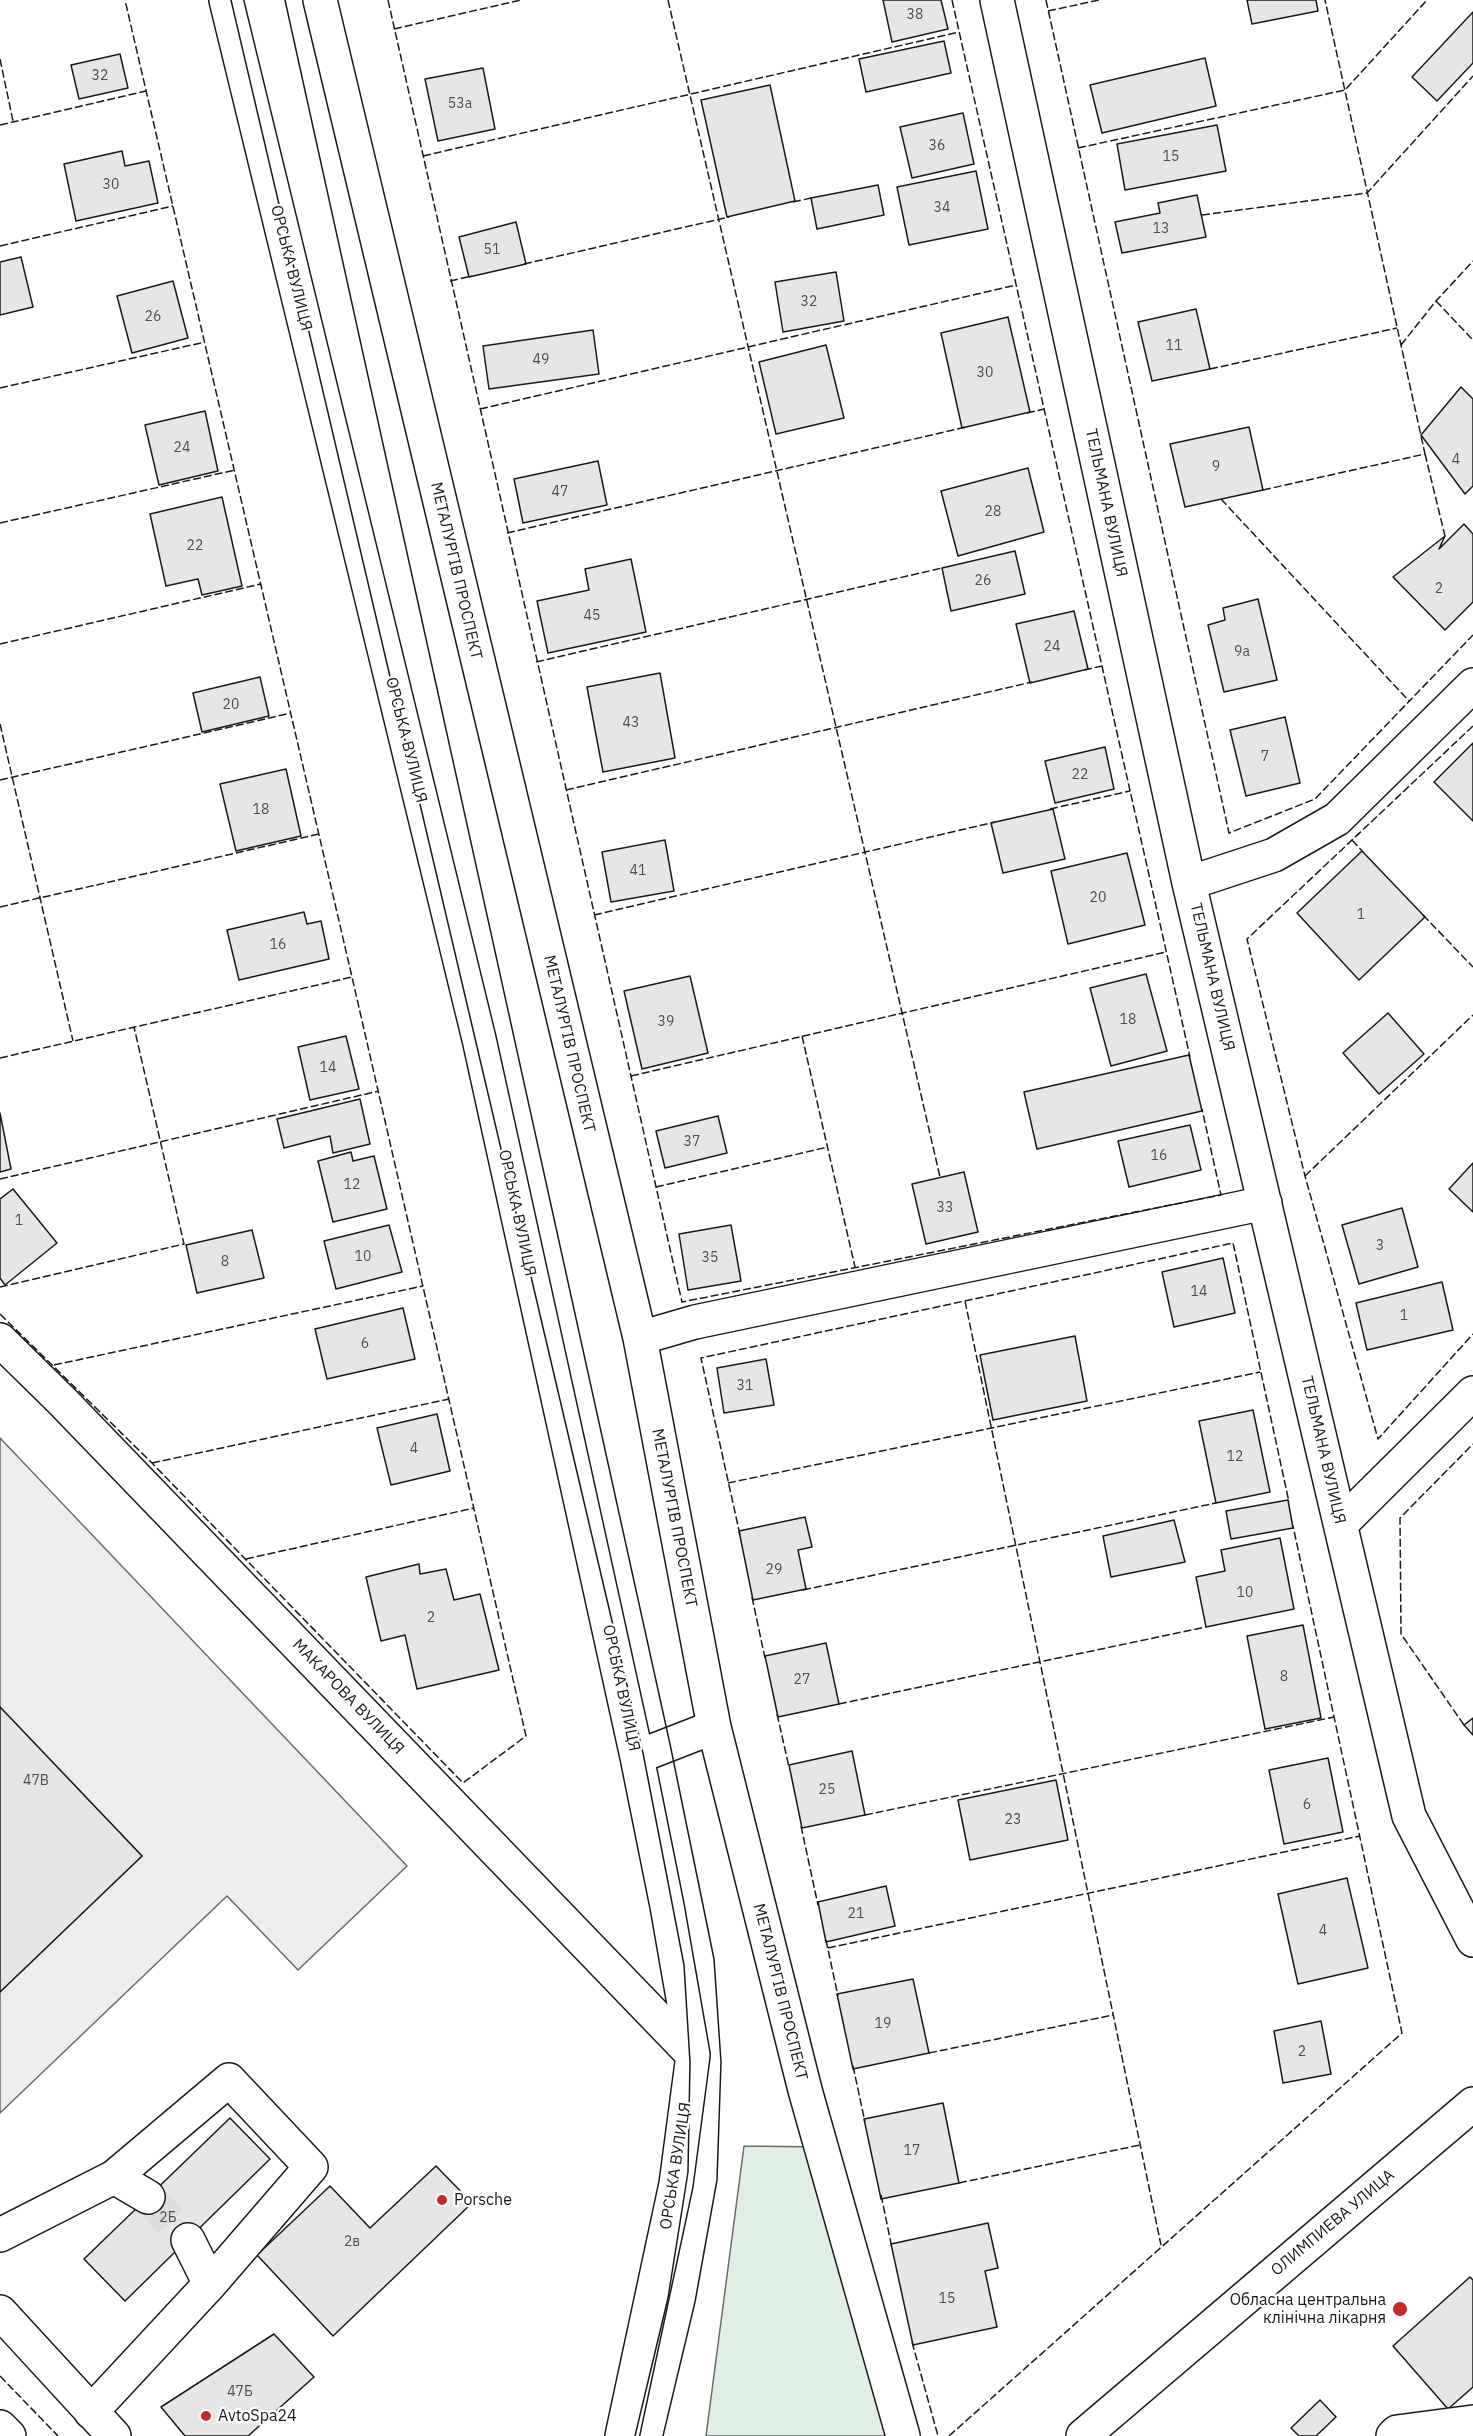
<!DOCTYPE html>
<html>
<head>
<meta charset="utf-8">
<style>
	body { margin:0 }
	canvas { display:block; background:#fff }
</style>
</head>
<body>
<canvas width="1473" height="2436"></canvas>
<script>
const c = document.querySelector('canvas').getContext('2d');
c.lineJoin = 'round';
function paint(path, color) { c.fillStyle = color; c.fill(path, 'evenodd'); }
const shape = rows => new Path2D(rows.map(r => 'M' + r).join(''));
function trace(path, color, width, dash) { c.strokeStyle = color; c.lineWidth = width; c.lineCap = dash ? 'butt' : 'round'; c.setLineDash(dash || []); c.stroke(path); }
function label(font, color, halo, rows, align = 'center') {
  c.font = font + ' "IBM Plex Sans",sans-serif'; c.lineWidth = 4.5; c.setLineDash([]); c.textBaseline = 'middle'; c.strokeStyle = halo; c.fillStyle = color; for (const [text, x, y, turn = 0] of rows) {
    c.save(); c.translate(x, y); c.rotate((+turn || 0) * Math.PI / 180); c.textAlign = isNaN(turn) ? turn : align; if (halo) c.strokeText(text, 0, 0); c.fillText(text, 0, 0); c.restore();
  }
}
const green = shape([
	[744,2146,822,2147,886,2436,706,2436,744,2146]
]);
paint(green, '#e0efe3');
trace(green, '#6a6a6a', 1.5);
const parking = shape([
	[0,1438,407,1866,298,1970,227,1896,0,2113,0,1992,142,1856,0,1707,0,1438]
]);
paint(parking, '#ededed');
trace(parking, '#6a6a6a', 1.5);
const building = shape([
	[883,0,941,0,948,29,892,42,883,0],
	[1247,0,1316,0,1318,11,1252,24,1247,0],
	[1473,12,1473,63,1437,101,1412,77,1473,12],
	[944,41,951,73,866,92,859,59,944,41],
	[120,54,128,88,79,99,71,65,120,54],
	[1205,58,1216,106,1102,133,1090,85,1205,58],
	[483,68,495,129,438,141,425,79,483,68],
	[770,85,795,201,727,217,701,100,770,85],
	[963,113,974,164,912,178,900,127,963,113],
	[1217,125,1226,171,1125,190,1117,144,1217,125],
	[122,151,125,166,149,161,158,203,76,221,64,164,122,151],
	[976,171,988,229,909,245,897,187,976,171],
	[878,185,884,215,817,229,811,198,878,185],
	[1197,195,1206,237,1122,253,1115,222,1160,213,1158,203,1197,195],
	[516,222,526,264,469,277,459,237,516,222],
	[21,257,33,307,0,315,0,262,21,257],
	[836,272,844,321,783,332,775,282,836,272],
	[173,281,188,338,132,353,117,296,173,281],
	[1196,309,1210,369,1152,381,1138,322,1196,309],
	[1008,317,1030,412,962,428,941,333,1008,317],
	[593,330,599,374,489,389,483,346,593,330],
	[826,345,844,418,776,434,759,362,826,345],
	[1461,387,1473,399,1473,486,1465,494,1421,435,1461,387],
	[205,411,218,471,159,485,145,425,205,411],
	[1249,427,1263,490,1185,507,1170,444,1249,427],
	[598,461,607,505,523,523,514,479,598,461],
	[1028,468,1044,532,958,556,941,491,1028,468],
	[222,497,242,586,202,595,198,579,166,586,150,514,222,497],
	[1464,524,1473,534,1473,602,1445,630,1393,577,1445,536,1439,549,1464,524],
	[1015,551,1025,594,951,611,942,568,1015,551],
	[631,559,646,632,548,653,537,601,589,590,585,569,631,559],
	[1258,599,1277,680,1224,692,1208,625,1225,620,1223,608,1258,599],
	[1074,611,1088,669,1030,683,1016,624,1074,611],
	[660,673,675,758,603,772,587,687,660,673],
	[260,677,269,716,202,732,193,693,260,677],
	[1285,717,1300,783,1246,796,1230,730,1285,717],
	[1473,743,1473,821,1434,782,1473,743],
	[1105,747,1114,789,1055,803,1045,761,1105,747],
	[286,769,301,836,236,851,220,784,286,769],
	[1053,809,1065,859,1003,873,991,823,1053,809],
	[665,840,674,891,611,902,602,852,665,840],
	[1362,851,1425,917,1359,980,1297,913,1362,851],
	[1127,853,1145,925,1068,944,1051,871,1127,853],
	[304,912,307,924,321,921,329,959,239,980,227,930,304,912],
	[1146,974,1167,1051,1111,1066,1090,988,1146,974],
	[690,976,708,1053,642,1069,624,991,690,976],
	[1388,1013,1424,1054,1379,1094,1343,1053,1388,1013],
	[346,1036,359,1089,310,1100,298,1047,346,1036],
	[1189,1055,1202,1111,1037,1149,1024,1092,1189,1055],
	[360,1099,370,1144,333,1153,330,1136,284,1148,277,1119,360,1099],
	[0,1113,11,1169,0,1172,0,1113],
	[718,1116,727,1153,665,1168,656,1131,718,1116],
	[1190,1125,1201,1170,1129,1187,1118,1141,1190,1125],
	[351,1152,353,1161,374,1156,387,1209,333,1222,318,1161,351,1152],
	[1473,1163,1473,1212,1449,1189,1473,1163],
	[964,1172,978,1232,926,1244,912,1184,964,1172],
	[13,1189,57,1243,5,1285,0,1278,0,1199,13,1189],
	[1402,1208,1418,1267,1359,1284,1342,1225,1402,1208],
	[389,1225,402,1272,336,1289,324,1241,389,1225],
	[731,1225,741,1281,688,1290,679,1234,731,1225],
	[252,1230,264,1278,197,1293,186,1245,252,1230],
	[1223,1258,1235,1313,1174,1327,1162,1272,1223,1258],
	[1442,1282,1453,1330,1367,1350,1356,1303,1442,1282],
	[403,1308,415,1359,327,1379,315,1329,403,1308],
	[1075,1336,1087,1401,993,1420,980,1355,1075,1336],
	[766,1359,774,1405,724,1413,717,1368,766,1359],
	[1253,1410,1270,1492,1216,1503,1199,1421,1253,1410],
	[437,1414,450,1471,391,1485,377,1428,437,1414],
	[1288,1500,1293,1528,1231,1539,1226,1511,1288,1500],
	[805,1517,812,1547,798,1550,806,1589,753,1600,739,1531,805,1517],
	[1174,1520,1185,1562,1111,1577,1103,1536,1174,1520],
	[1280,1538,1294,1609,1206,1627,1196,1577,1225,1571,1221,1550,1280,1538],
	[419,1564,420,1574,446,1569,454,1600,480,1594,499,1670,417,1689,405,1635,381,1641,366,1577,419,1564],
	[1303,1625,1321,1718,1265,1729,1247,1636,1303,1625],
	[826,1643,839,1704,778,1717,765,1656,826,1643],
	[0,1707,142,1856,0,1992,0,1707],
	[1473,1718,1473,1735,1464,1725,1473,1718],
	[852,1751,865,1815,802,1828,789,1765,852,1751],
	[1328,1758,1343,1832,1284,1844,1269,1770,1328,1758],
	[1056,1780,1068,1840,970,1860,958,1800,1056,1780],
	[1347,1878,1368,1968,1298,1984,1278,1894,1347,1878],
	[886,1886,895,1926,826,1942,818,1902,886,1886],
	[913,1979,929,2053,853,2069,837,1994,913,1979],
	[1321,2021,1331,2074,1283,2083,1274,2031,1321,2021],
	[943,2103,959,2183,881,2199,864,2119,943,2103],
	[230,2118,270,2159,125,2301,84,2259,230,2118],
	[436,2166,472,2203,333,2336,257,2255,330,2186,370,2228,436,2166],
	[988,2223,998,2268,985,2271,997,2327,913,2345,891,2244,988,2223],
	[1470,2277,1473,2280,1473,2387,1448,2409,1393,2346,1470,2277],
	[274,2334,314,2377,248,2436,185,2436,161,2407,274,2334],
	[1320,2400,1336,2417,1316,2436,1299,2436,1291,2428,1320,2400]
]);
paint(building, '#e6e6e6');
trace(building, '#1a1a1a', 1.5);
trace(shape([
	[148,2197,188,2240]
]), '#ddd', 33, [33, 16]);
const minor = shape([
	[226,0,479,1039,637,1757,667,1906,693,2055,676,2184,622,2436],
	[320,0,640,1338,714,1727,805,2090,903,2436],
	[997,0,1189,883,1409,1816,1473,1940],
	[1189,883,1274,855,1337,819,1473,685],
	[640,1338,695,1322,1265,1203],
	[0,1340,63,1402,693,2055],
	[1341,1524,1473,1393],
	[637,1757,714,1727],
	[114,2177,148,2197],
	[0,2235,114,2177,229,2080,311,2167,210,2284,91,2412],
	[188,2240,210,2284],
	[1393,2436,1397,2432,1473,2422]
]);
const major = shape([
	[0,2312,114,2436],
	[0,2427,9,2436],
	[1083,2436,1473,2104]
]);
trace(minor, '#1a1a1a', 36);
trace(major, '#1a1a1a', 36);
trace(minor, '#fff', 33);
trace(major, '#fff', 33);
trace(shape([
	[231,0,643,1753,684,1965,690,2062,688,2172,668,2298,635,2436],
	[285,0,670,1744,714,1959,721,2062,717,2180,695,2302,663,2436]
]), '#1a1a1a', 1.5);
trace(shape([
	[388,0,682,1302,1221,1195,1202,1109],
	[668,0,940,1177],
	[952,0,1190,1057],
	[1046,0,1229,833,1315,799,1473,635],
	[1048,11,1099,0],
	[394,29,521,0],
	[0,59,13,121],
	[0,125,146,91],
	[1078,148,1345,90,1427,0],
	[423,156,959,32],
	[793,202,811,198],
	[1202,215,1367,193,1473,76],
	[0,246,173,206],
	[524,264,729,217],
	[450,281,472,276],
	[1436,301,1473,340],
	[1401,345,1436,301,1473,261],
	[1210,369,1397,328],
	[0,388,205,342],
	[480,409,1016,285],
	[1027,413,1044,409],
	[1425,454,1445,536],
	[1263,490,1425,454,1325,0],
	[1221,499,1409,701],
	[0,523,235,470],
	[507,533,966,427],
	[0,644,261,584],
	[536,662,942,568],
	[1084,670,1102,666],
	[0,724,73,1041],
	[1473,726,1247,939,1305,1176,1378,1439,1473,1334],
	[0,780,291,713],
	[566,790,1032,682],
	[1050,809,1130,791],
	[1352,840,1363,852],
	[0,907,319,834],
	[594,915,995,822],
	[1423,915,1473,967],
	[802,1036,855,1267],
	[0,1058,352,977,125,0],
	[631,1076,1166,952],
	[1305,1176,1473,1015],
	[0,1179,379,1091],
	[656,1187,828,1147],
	[0,1287,184,1244,134,1027],
	[965,1301,1161,2245],
	[0,1314,152,1463,463,1783,526,1736,352,977],
	[54,1365,423,1286],
	[152,1463,449,1399],
	[728,1483,1260,1372],
	[740,1535,701,1358,1233,1243,1289,1502],
	[246,1559,474,1508],
	[803,1590,1216,1503],
	[752,1597,765,1658],
	[839,1704,1206,1627],
	[777,1714,789,1767],
	[1464,1725,1401,1634,1400,1518,1473,1444],
	[865,1815,1334,1717],
	[801,1826,818,1905],
	[826,1940,838,1996],
	[828,1948,1360,1836],
	[929,2053,1113,2015],
	[853,2066,865,2122],
	[959,2183,1140,2145],
	[881,2195,892,2248],
	[912,2342,938,2436],
	[0,2376,58,2436],
	[949,2436,1402,2033,1293,1526]
]), '#1a1a1a', 1.5, [8, 3]);
for (const [x, y, r, color] of [
	[442,2200,6,"#c62828"],
	[1400,2309,8,"#c62828"],
	[206,2416,6,"#c62828"]
]) { const dot = new Path2D(); dot.arc(x, y, r, 0, 2 * Math.PI); c.fillStyle = color; c.fill(dot); trace(dot, '#fff', 2); }
label('14px', '#4d4d4d', null, [
	["38",915,15],
	["32",100,76],
	["53а",460,104],
	["36",937,146],
	["15",1171,157],
	["30",111,185],
	["34",942,208],
	["13",1161,229],
	["51",492,250],
	["32",809,302],
	["26",153,317],
	["11",1174,346],
	["49",541,360],
	["30",985,373],
	["24",182,448],
	["4",1456,460],
	["9",1216,467],
	["47",560,492],
	["28",993,512],
	["22",195,546],
	["26",983,581],
	["2",1439,589],
	["45",592,616],
	["24",1052,647],
	["9а",1242,652],
	["20",231,705],
	["43",631,723],
	["7",1265,757],
	["22",1080,775],
	["18",261,810],
	["41",638,871],
	["20",1098,898],
	["1",1361,915],
	["16",278,945],
	["18",1128,1020],
	["39",666,1022],
	["14",328,1068],
	["37",692,1142],
	["16",1159,1156],
	["12",352,1185],
	["33",945,1208],
	["1",19,1221],
	["3",1380,1246],
	["10",363,1257],
	["35",710,1258],
	["8",225,1262],
	["14",1199,1292],
	["1",1404,1316],
	["6",365,1344],
	["31",745,1386],
	["4",414,1449],
	["12",1235,1457],
	["29",774,1570],
	["10",1245,1593],
	["2",431,1618],
	["8",1284,1677],
	["27",802,1680],
	["47В",36,1781],
	["25",827,1790],
	["6",1307,1805],
	["23",1013,1820],
	["21",856,1914],
	["4",1323,1931],
	["19",883,2024],
	["2",1302,2052],
	["17",912,2151],
	["2Б",168,2218],
	["2в",352,2242],
	["15",947,2299],
	["47Б",240,2392]
]);
label('16px', '#1a1a1a', '#fff', [
	["ОРСЬКА ВУЛИЦЯ",291,268,76],
	["ТЕЛЬМАНА ВУЛИЦЯ",1106,503,78],
	["МЕТАЛУРГІВ ПРОСПЕКТ",456,571,77],
	["ОРСЬКА ВУЛИЦЯ",406,740,76],
	["ТЕЛЬМАНА ВУЛИЦЯ",1212,977,77],
	["МЕТАЛУРГІВ ПРОСПЕКТ",569,1044,77],
	["ОРСЬКА ВУЛИЦЯ",517,1213,78],
	["ТЕЛЬМАНА ВУЛИЦЯ",1323,1450,77],
	["МЕТАЛУРГІВ ПРОСПЕКТ",674,1518,79],
	["ОРСЬКА ВУЛИЦЯ",621,1688,78],
	["МАКАРОВА ВУЛИЦЯ",348,1697,46],
	["МЕТАЛУРГІВ ПРОСПЕКТ",780,1992,76],
	["ОРСЬКА ВУЛИЦЯ",676,2166,-81],
	["ОЛИМПИЕВА УЛИЦА",1333,2223,-40]
]);
label('16px', '#1a1a1a', '#fff', [
	["Porsche",454,2200],
	["Обласна центральна",1386,2300,"right"],
	["клінічна лікарня",1386,2318,"right"],
	["AvtoSpa24",218,2416]
], 'left');
</script>
</body>
</html>
